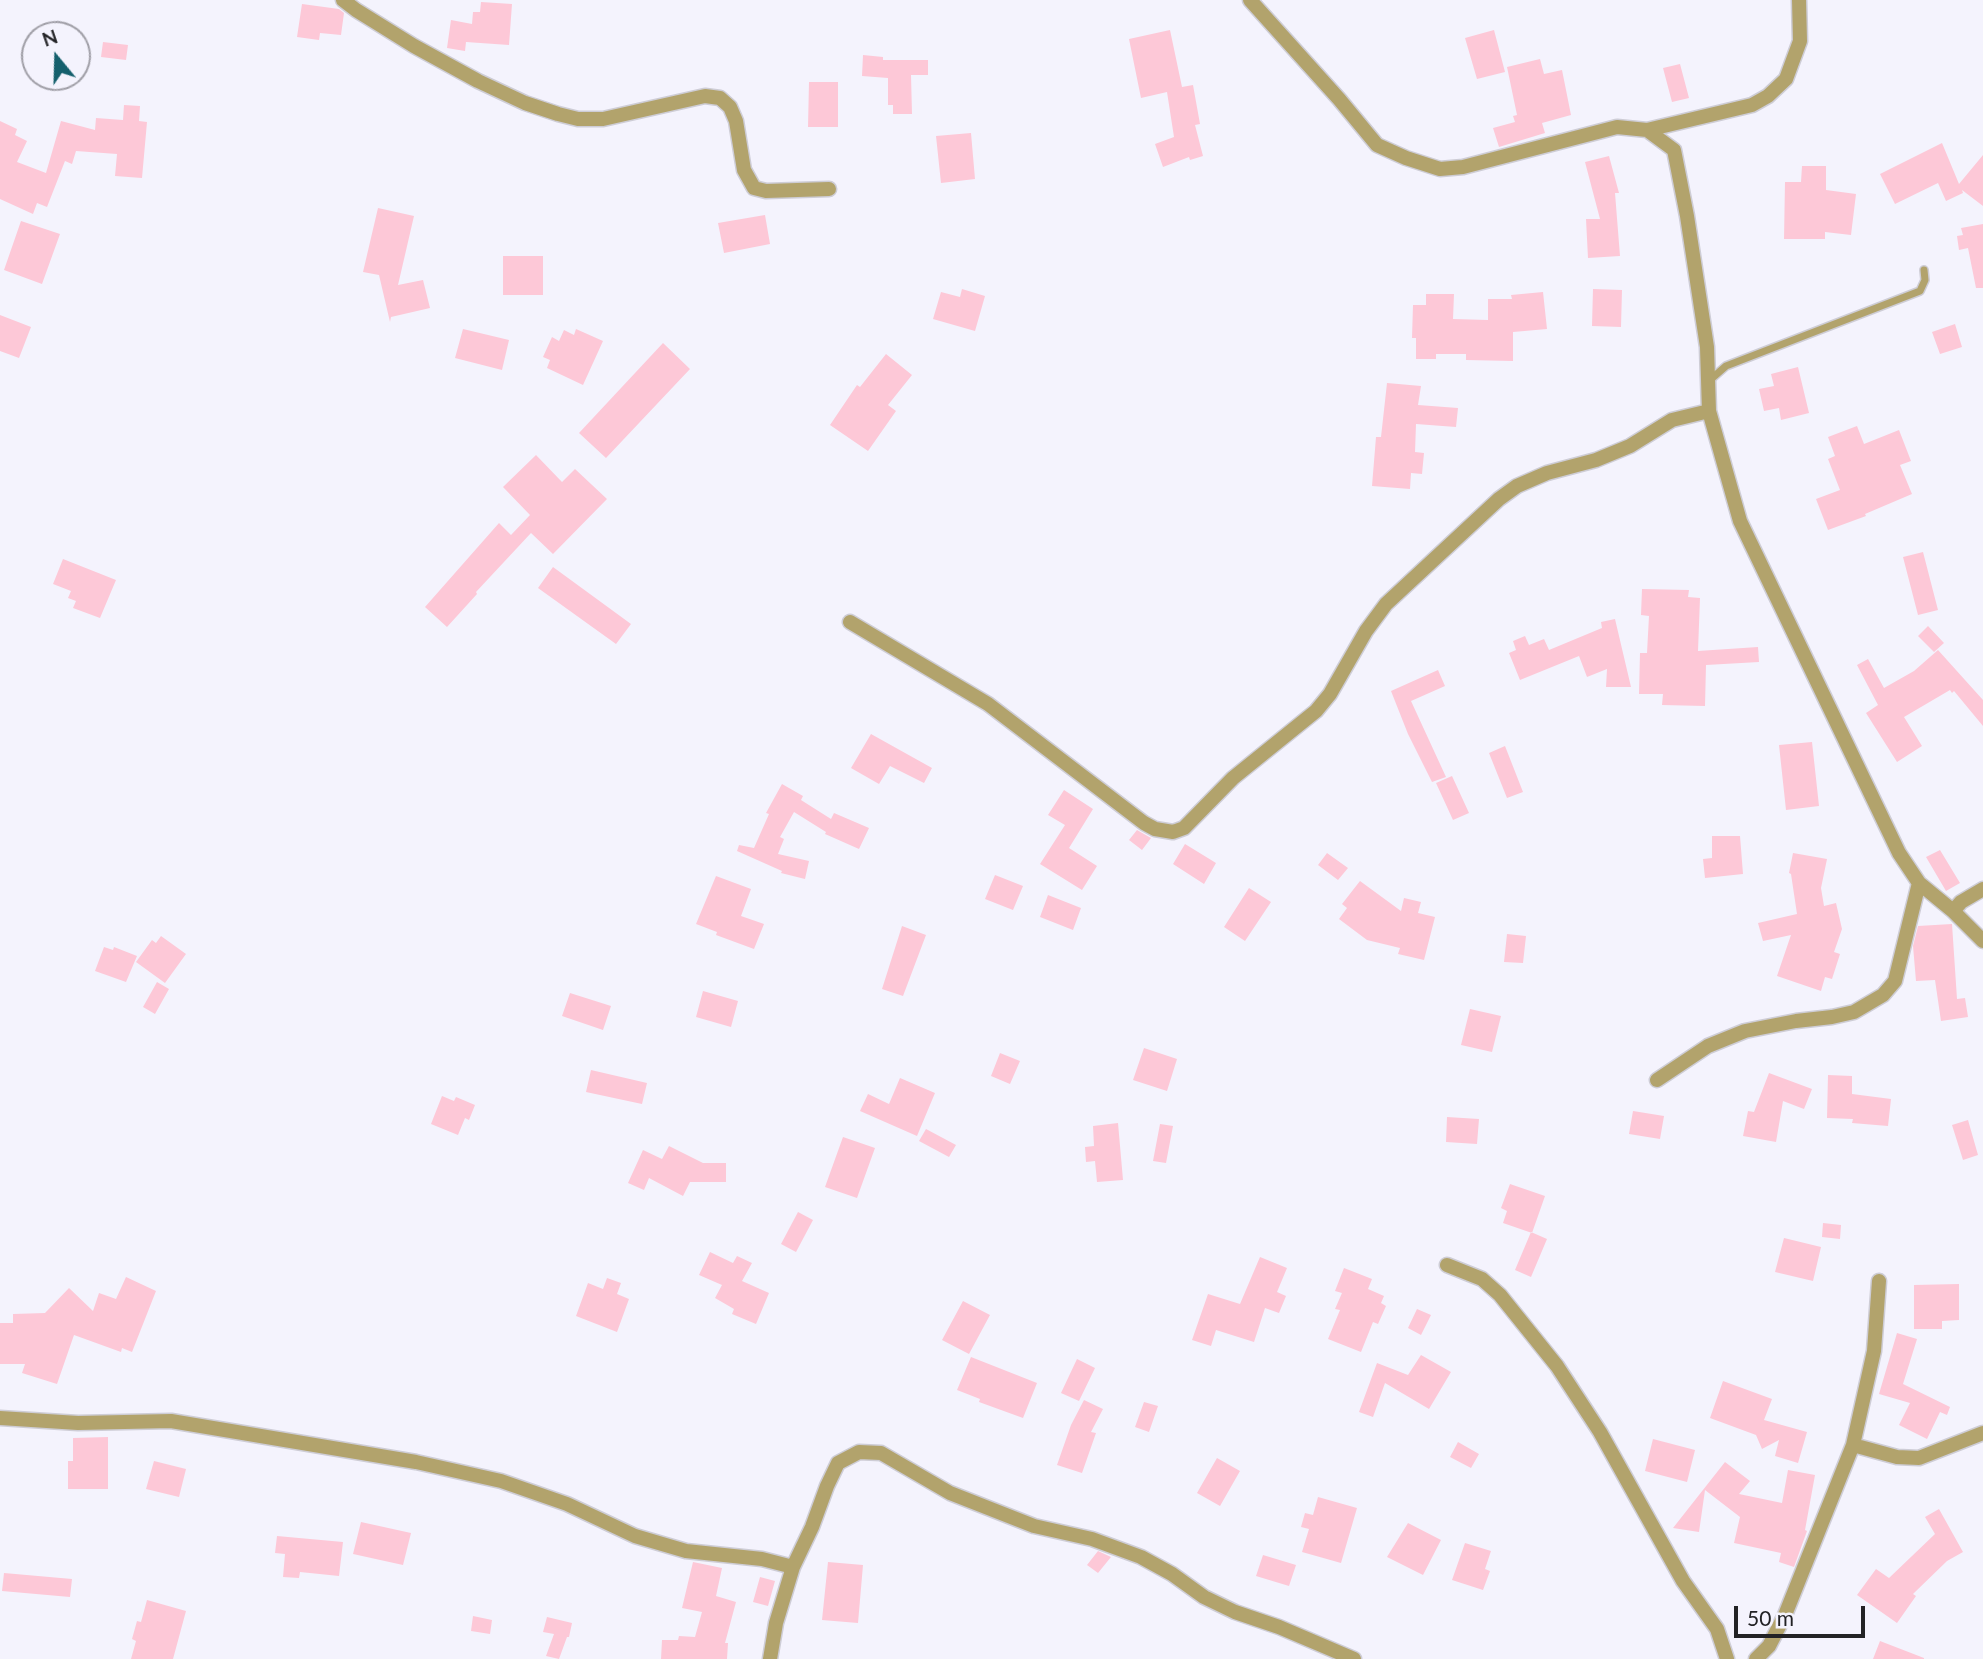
<!DOCTYPE html>
<html>
<head>
<meta charset="utf-8">
<style>
	body { margin:0 }
	#map { position:relative; width:1983px; height:1659px; overflow:hidden; background:#f4f3fd; font-family:Lato,sans-serif }
	canvas { display:block }
	.north { position:absolute; left:21px; top:21px; width:70px; height:70px; box-sizing:border-box; background:#f4f3fd; border:2px solid #a09fa7; border-radius:50%; rotate:341deg; font-size:19px; font-weight:700; line-height:28px; text-align:center; color:#222225 }
	.north::after { content:''; display:block; margin:auto; width:24px; height:32px; background:#15606d; clip-path:polygon(50% 0,100% 100%,50% 72%,0 100%) }
	.scale { position:absolute; left:1734px; top:1606px; width:131px; height:32px; box-sizing:border-box; border:4px solid #222225; border-top:0; padding-left:9px; font-size:21px; line-height:24px; white-space:nowrap; color:#222225; -webkit-text-stroke:5px #f4f3fd; paint-order:stroke }
</style>
</head>
<body>
<div id="map">
<canvas width="1983" height="1659"></canvas>
<div class="north">N</div>
<div class="scale">50 m</div>
</div>
<script>
const c = document.querySelector('canvas').getContext('2d');
c.lineJoin = 'round';
function paint(path, color) { c.fillStyle = color; c.fill(path, 'evenodd'); }
const shape = rows => new Path2D(rows.map(r => 'M' + r).join(''));
function trace(path, color, width, dash) { c.strokeStyle = color; c.lineWidth = width; c.lineCap = dash ? 'butt' : 'round'; c.setLineDash(dash || []); c.stroke(path); }
paint(shape([
	[481,2,512,4,509,45,466,42,465,51,447,48,451,20,472,24,473,12,480,12],
	[302,4,339,9,344,13,341,35,320,33,319,40,297,37],
	[1170,30,1182,87,1193,85,1200,124,1195,125,1203,156,1190,160,1189,157,1163,167,1155,144,1174,137,1167,92,1141,98,1129,39],
	[1494,30,1505,72,1477,79,1465,38],
	[103,42,128,45,126,60,101,57],
	[863,55,883,57,883,60,928,60,928,75,911,75,912,114,893,114,893,105,888,105,888,78,862,76],
	[1540,59,1544,74,1562,70,1571,115,1542,123,1545,133,1499,147,1493,128,1515,122,1513,116,1517,115,1507,67],
	[1680,64,1689,98,1672,102,1663,68],
	[809,82,838,82,838,127,808,127],
	[124,105,140,106,139,121,147,122,142,178,115,176,117,154,76,151,72,164,65,161,47,207,37,203,33,214,0,199,0,121,17,129,15,135,27,141,17,162,46,173,61,121,95,130,96,118,123,120],
	[971,133,975,179,941,183,936,136],
	[1942,143,1959,184,1983,155,1983,206,1962,190,1963,193,1946,201,1938,183,1895,204,1880,174],
	[1609,156,1619,193,1615,193,1620,256,1588,258,1586,219,1600,219,1585,162],
	[1802,166,1826,166,1826,190,1856,194,1851,235,1825,232,1825,239,1784,239,1785,182,1801,182],
	[378,208,414,216,398,285,423,280,430,308,391,317,390,322,379,275,363,272],
	[765,215,770,244,724,253,718,223],
	[21,221,60,234,42,284,4,270],
	[1983,224,1983,288,1976,288,1968,248,1959,250,1957,236,1963,235,1961,228],
	[503,256,543,256,543,295,503,295],
	[962,289,985,296,975,331,933,319,941,292,960,297],
	[1593,289,1622,290,1621,327,1592,326],
	[1543,292,1547,329,1513,332,1513,361,1466,360,1466,354,1436,354,1436,359,1416,359,1416,338,1412,338,1413,305,1426,305,1426,294,1454,294,1453,319,1488,320,1488,299,1512,299,1511,295],
	[0,315,31,327,19,358,0,351],
	[1955,324,1962,347,1940,354,1932,332],
	[463,329,509,340,502,370,455,358],
	[576,329,603,341,583,385,547,368,550,360,543,357,552,337,559,341,564,330,574,335],
	[663,343,690,369,606,458,579,433],
	[886,354,912,375,888,405,896,411,868,451,830,425,857,385,860,387],
	[1798,367,1809,413,1781,420,1779,408,1764,411,1759,389,1774,386,1771,374],
	[1387,383,1421,386,1418,405,1458,408,1456,427,1416,424,1415,452,1424,453,1422,474,1411,473,1410,489,1372,486,1376,437,1381,437],
	[1857,426,1864,444,1899,430,1911,461,1900,465,1912,494,1865,514,1866,516,1828,530,1816,499,1840,490,1828,459,1835,456,1828,437],
	[536,455,562,482,575,469,607,499,553,554,531,533,476,592,477,594,447,627,425,607,499,523,511,535,530,515,503,487],
	[1923,552,1938,610,1918,615,1903,557],
	[63,559,116,580,100,618,73,608,76,601,68,598,71,591,53,584],
	[553,567,631,624,616,644,538,588],
	[1642,589,1689,590,1688,597,1700,598,1698,651,1758,647,1759,662,1706,665,1705,706,1662,705,1663,694,1639,694,1640,653,1647,653,1649,616,1641,615],
	[1615,619,1631,687,1606,687,1607,669,1587,677,1579,656,1520,680,1509,653,1516,650,1513,641,1525,636,1529,645,1544,639,1549,650,1602,628,1601,622],
	[1928,626,1944,643,1934,652,1918,636],
	[1938,650,1983,700,1983,726,1954,691,1952,693,1950,690,1904,717,1922,746,1897,762,1866,713,1878,705,1857,665,1868,659,1884,688,1914,671],
	[1438,670,1445,686,1411,701,1446,777,1432,782,1408,734,1391,691],
	[871,734,932,768,924,783,890,766,879,784,851,768],
	[1812,742,1819,806,1786,810,1779,745],
	[1505,746,1523,792,1507,798,1489,753],
	[1452,776,1469,813,1453,820,1436,783],
	[782,784,803,796,801,800,831,819,834,813,869,828,859,849,825,834,826,832,794,812,780,837,784,839,778,854,809,861,805,879,781,873,782,871,737,851,739,845,754,848,769,814,766,813],
	[1064,790,1093,809,1069,848,1097,866,1082,890,1040,864,1065,825,1048,815],
	[1137,830,1151,838,1142,850,1129,840],
	[1712,836,1740,836,1743,874,1705,878,1703,859,1712,858],
	[1185,844,1216,863,1204,884,1173,864],
	[1940,850,1960,883,1946,891,1926,857],
	[1327,853,1348,868,1338,880,1318,865],
	[1793,853,1827,859,1821,888,1824,906,1836,903,1842,929,1834,952,1840,954,1832,979,1825,977,1821,991,1777,976,1791,935,1763,941,1758,923,1797,914,1791,874,1789,873],
	[995,875,1023,886,1013,910,985,899],
	[716,876,751,889,741,916,764,924,754,949,716,935,717,932,696,924],
	[1360,881,1401,911,1404,898,1421,902,1418,913,1435,917,1424,960,1398,954,1400,948,1367,940,1339,919,1347,908,1342,904],
	[1249,888,1271,902,1245,941,1224,927],
	[1048,895,1081,908,1073,930,1040,917],
	[1952,924,1957,999,1965,998,1968,1017,1941,1021,1935,980,1916,981,1913,946,1918,926],
	[902,926,926,935,903,996,882,989],
	[1507,934,1526,936,1523,963,1504,962],
	[161,936,186,954,165,983,136,962,152,940,156,943],
	[104,947,113,950,114,947,137,956,126,982,95,971],
	[157,982,169,989,155,1014,143,1007],
	[703,991,738,1001,731,1027,696,1017],
	[570,993,611,1006,603,1030,562,1016],
	[1470,1009,1501,1016,1492,1052,1461,1045],
	[1144,1048,1177,1059,1167,1091,1133,1080],
	[1000,1053,1020,1061,1010,1084,991,1076],
	[591,1070,647,1083,642,1104,586,1092],
	[1769,1073,1812,1089,1804,1109,1783,1101,1776,1142,1743,1136,1748,1111,1754,1112],
	[1828,1075,1852,1076,1852,1094,1891,1099,1888,1126,1852,1123,1853,1119,1827,1118],
	[900,1078,935,1093,917,1136,860,1111,868,1094,889,1104],
	[442,1096,454,1101,456,1097,475,1105,469,1120,465,1118,458,1135,431,1124],
	[1633,1111,1664,1116,1660,1139,1629,1134],
	[1447,1117,1479,1119,1477,1144,1446,1142],
	[1968,1120,1978,1155,1963,1160,1952,1125],
	[1118,1123,1123,1180,1097,1182,1095,1161,1086,1162,1085,1147,1094,1146,1093,1126],
	[1160,1124,1173,1126,1166,1163,1153,1161],
	[926,1129,956,1145,949,1157,919,1141],
	[843,1137,875,1148,857,1198,825,1187],
	[669,1146,703,1163,726,1163,726,1182,690,1182,683,1196,649,1178,644,1190,628,1183,643,1150,662,1159],
	[1510,1184,1545,1196,1532,1233,1503,1223,1507,1211,1501,1208],
	[798,1212,813,1220,796,1252,781,1244],
	[1823,1223,1841,1225,1840,1239,1822,1237],
	[1531,1232,1547,1239,1531,1277,1515,1270],
	[1784,1238,1821,1247,1813,1281,1775,1272],
	[710,1252,733,1263,737,1256,752,1263,742,1281,769,1293,756,1324,732,1314,734,1309,715,1298,722,1285,699,1275],
	[1260,1257,1287,1268,1277,1292,1286,1296,1279,1313,1265,1308,1254,1342,1216,1330,1211,1346,1192,1340,1208,1294,1240,1304],
	[1344,1268,1372,1279,1368,1289,1384,1296,1381,1303,1386,1306,1378,1324,1373,1322,1361,1352,1328,1339,1340,1310,1335,1309,1342,1293,1335,1291],
	[126,1277,156,1291,132,1352,122,1348,121,1352,74,1335,57,1384,22,1373,25,1364,0,1364,0,1323,13,1323,13,1314,45,1313,69,1288,93,1311,99,1293,116,1299],
	[607,1278,621,1283,617,1294,629,1299,617,1332,576,1316,588,1283,603,1289],
	[1959,1284,1959,1320,1942,1321,1942,1329,1914,1329,1914,1285],
	[963,1301,990,1315,969,1354,942,1340],
	[1417,1309,1431,1315,1421,1335,1408,1328],
	[1897,1333,1917,1339,1903,1384,1950,1407,1947,1415,1940,1412,1927,1439,1899,1425,1910,1403,1879,1394],
	[1421,1355,1451,1372,1429,1409,1385,1383,1373,1417,1359,1412,1377,1363,1408,1375],
	[971,1357,1037,1383,1023,1418,979,1402,980,1399,957,1390],
	[1077,1359,1095,1368,1079,1401,1061,1393],
	[1723,1381,1772,1399,1764,1420,1807,1432,1798,1463,1775,1456,1779,1440,1762,1449,1756,1435,1710,1418],
	[1084,1400,1103,1409,1091,1432,1096,1433,1082,1473,1057,1465,1071,1425],
	[1144,1402,1158,1406,1149,1432,1135,1427],
	[108,1437,108,1489,68,1489,68,1461,73,1461,73,1438],
	[1653,1439,1695,1450,1687,1482,1645,1471],
	[1458,1442,1479,1454,1471,1468,1450,1457],
	[1217,1458,1240,1471,1220,1506,1197,1493],
	[154,1461,186,1469,179,1497,146,1489],
	[1725,1462,1750,1481,1739,1494,1782,1503,1788,1470,1815,1475,1805,1530,1807,1531,1794,1567,1779,1562,1781,1553,1734,1543,1740,1517,1705,1490,1699,1532,1673,1528],
	[1318,1497,1357,1508,1341,1563,1302,1552,1309,1529,1301,1527,1305,1513,1313,1515],
	[1939,1509,1963,1552,1947,1561,1913,1594,1916,1596,1897,1623,1857,1595,1876,1569,1889,1578,1935,1534,1925,1517],
	[361,1522,411,1533,403,1565,353,1554],
	[1408,1523,1441,1540,1423,1575,1387,1557],
	[277,1536,343,1542,339,1576,300,1572,299,1578,283,1577,285,1554,275,1553],
	[1465,1543,1491,1551,1485,1569,1490,1571,1483,1590,1452,1580],
	[1098,1551,1111,1557,1098,1573,1087,1565],
	[1263,1555,1296,1565,1289,1586,1256,1576],
	[693,1562,722,1568,716,1596,736,1602,725,1643,728,1643,727,1659,661,1659,662,1640,678,1640,679,1636,695,1637,702,1612,682,1608],
	[828,1562,863,1565,858,1623,822,1620],
	[4,1573,72,1579,70,1597,2,1591],
	[760,1577,775,1581,768,1606,753,1602],
	[147,1600,186,1611,173,1659,131,1659,136,1641,132,1639,137,1621,141,1622],
	[473,1616,492,1620,490,1634,471,1631],
	[547,1617,572,1623,569,1637,567,1637,559,1659,546,1656,554,1634,543,1632],
	[1880,1641,1924,1658,1924,1659,1873,1659]
]), '#fdc8d7');
const service = shape([
	[1710,380,1726,366,1920,291,1925,280,1924,270]
]);
const minor = shape([
	[343,0,356,10,414,46,478,81,525,103,558,114,578,119,603,119,705,96,720,98,730,107,736,121,744,170,754,188,766,191,829,189],
	[1250,0,1339,99,1377,145,1406,158,1440,169,1463,167,1617,127,1647,130,1674,150,1687,216,1707,347,1709,411,1740,521,1899,853,1919,883,1953,911,1983,941],
	[1647,130,1752,105,1768,96,1786,79,1800,41,1799,0],
	[850,622,988,704,1144,823,1155,829,1173,832,1184,828,1233,778,1316,711,1330,694,1366,631,1386,604,1499,499,1517,486,1547,473,1596,460,1630,446,1672,420,1709,411],
	[1953,911,1961,902,1983,889],
	[1657,1080,1708,1046,1745,1031,1796,1021,1832,1017,1854,1012,1883,995,1895,981,1919,883],
	[1447,1265,1482,1279,1500,1295,1557,1366,1600,1432,1683,1581,1717,1629,1727,1659],
	[0,1418,78,1423,171,1421,416,1462,501,1481,567,1504,635,1536,686,1551,762,1559,793,1567],
	[1853,1445,1897,1457,1919,1458,1983,1433],
	[770,1659,776,1623,793,1567,812,1527,827,1486,838,1463,859,1452,881,1453,950,1493,1034,1526,1092,1539,1141,1557,1172,1574,1204,1597,1235,1612,1279,1627,1354,1659],
	[1756,1659,1769,1646,1785,1615,1853,1445,1874,1351,1879,1281]
]);
trace(service, '#cecdd6', 10);
trace(minor, '#cecdd6', 17);
trace(service, '#b2a36c', 7);
trace(minor, '#b2a36c', 14);
</script>
</body>
</html>
